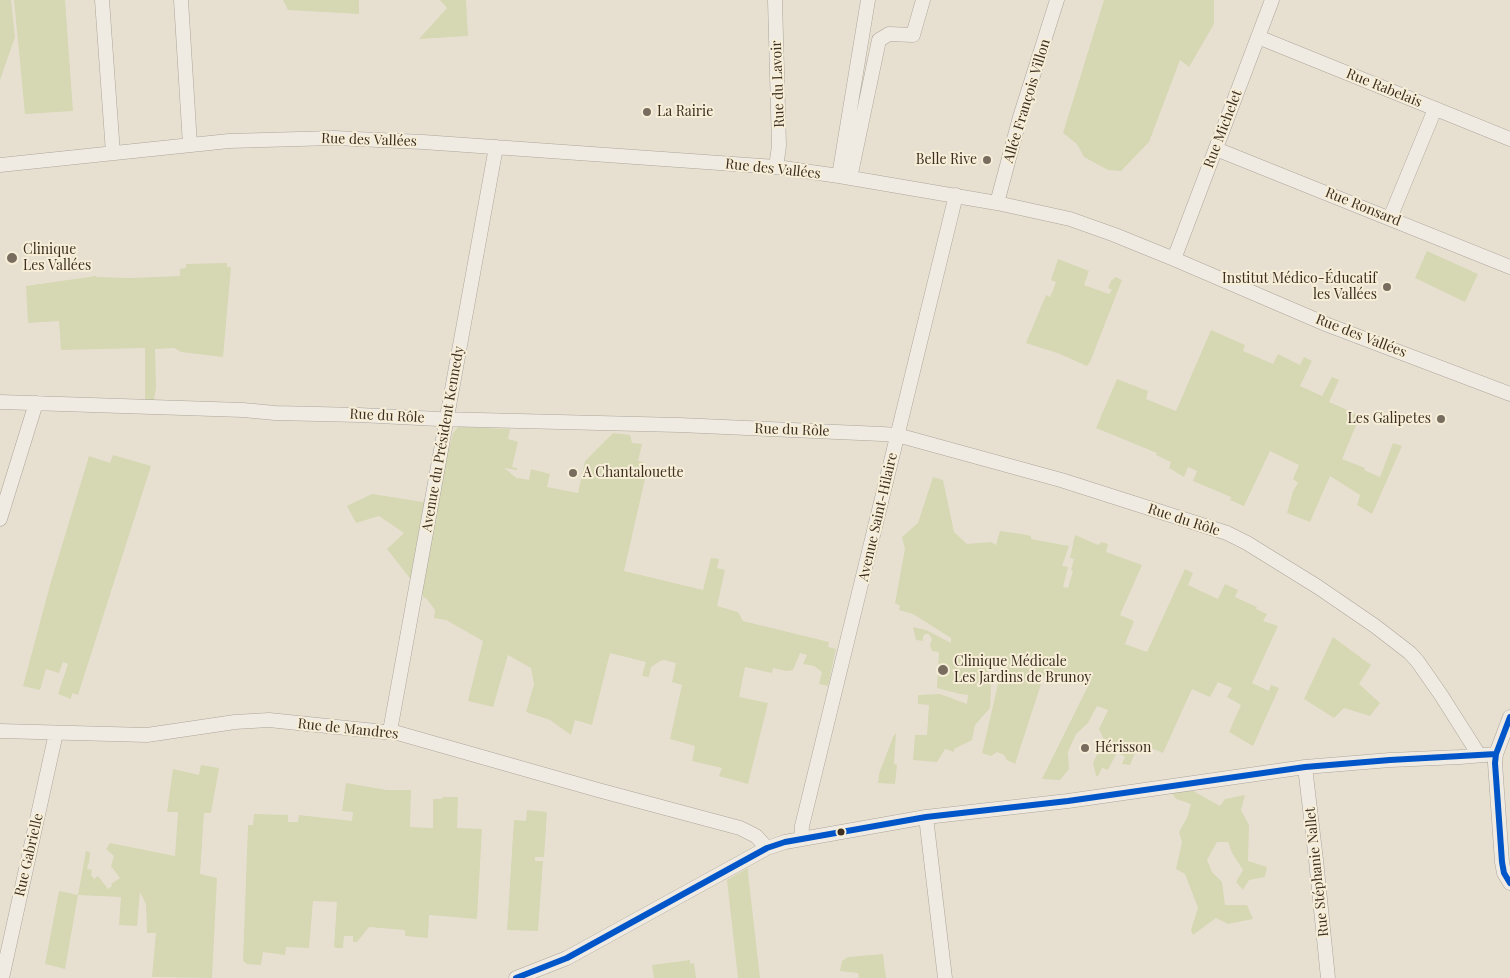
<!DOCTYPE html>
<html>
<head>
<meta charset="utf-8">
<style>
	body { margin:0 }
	canvas { display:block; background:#e7e0d1 }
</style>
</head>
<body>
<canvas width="1510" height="978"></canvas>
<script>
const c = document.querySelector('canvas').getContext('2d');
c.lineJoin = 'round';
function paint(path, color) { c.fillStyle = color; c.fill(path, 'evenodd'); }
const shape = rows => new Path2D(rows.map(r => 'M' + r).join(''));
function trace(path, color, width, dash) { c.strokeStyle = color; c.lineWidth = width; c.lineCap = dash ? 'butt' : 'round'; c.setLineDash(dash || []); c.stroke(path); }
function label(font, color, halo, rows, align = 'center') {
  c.font = font + ' "Playfair Display",serif'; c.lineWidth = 4; c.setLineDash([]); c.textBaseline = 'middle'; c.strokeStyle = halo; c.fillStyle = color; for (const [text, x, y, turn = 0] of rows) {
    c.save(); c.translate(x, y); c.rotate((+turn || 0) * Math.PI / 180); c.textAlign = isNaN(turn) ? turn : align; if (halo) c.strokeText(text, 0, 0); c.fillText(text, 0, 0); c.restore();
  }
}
paint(shape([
	[0,0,11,0,15,37,0,80],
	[14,0,65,0,73,111,25,114],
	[283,0,359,0,359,14,288,10],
	[440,0,466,0,468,36,419,39,447,8],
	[1104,0,1214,0,1214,24,1189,67,1180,60,1149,142,1121,171,1108,170,1084,157,1077,144,1063,133],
	[1427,251,1478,274,1465,302,1415,278],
	[1058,259,1089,271,1084,285,1109,294,1112,290,1108,288,1112,279,1113,280,1115,277,1122,280,1090,362,1087,366,1060,354,1026,343,1046,295,1050,297,1053,290,1056,282,1051,280],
	[227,263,227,267,231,267,223,357,181,352,174,348,155,349,156,387,154,400,145,400,145,348,61,350,59,321,28,323,26,286,96,276,96,277,130,278,180,276,180,269,186,268,186,264],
	[1211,330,1245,345,1243,351,1273,364,1278,354,1300,365,1304,357,1312,361,1300,386,1322,396,1332,377,1339,380,1329,402,1350,411,1350,412,1360,416,1342,459,1365,468,1364,470,1380,477,1393,443,1402,446,1372,514,1357,505,1360,495,1330,476,1310,522,1287,513,1293,491,1298,483,1293,479,1299,465,1270,451,1244,506,1230,500,1231,497,1193,481,1197,471,1188,467,1184,477,1169,468,1171,462,1156,455,1157,453,1096,428,1117,379,1148,391,1146,399,1176,411],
	[458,427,510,429,508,439,518,442,512,467,517,468,517,470,504,468,518,479,518,478,529,480,531,469,550,474,547,487,578,493,585,461,613,433,630,435,632,443,642,444,638,461,644,462,643,468,647,470,624,571,703,590,711,558,719,559,717,568,725,570,717,606,738,612,743,621,829,642,828,647,836,649,828,686,819,684,822,672,814,666,803,664,807,655,800,653,793,670,786,671,773,668,772,673,745,667,739,697,768,703,748,784,719,776,722,768,692,761,695,746,670,739,682,685,672,682,676,663,664,660,660,661,651,667,649,677,642,676,646,662,610,653,592,725,575,720,571,735,550,720,526,712,534,684,531,668,508,655,493,707,468,701,483,641,446,620,434,618,435,610,426,598,423,598,423,595,387,549,404,533,379,516,356,523,347,506,372,494,423,502,450,445,453,433],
	[113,455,151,466,78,695,72,693,71,699,58,694,68,664,63,662,59,673,46,669,40,690,23,686,50,585,89,456,110,463],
	[933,477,943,480,954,532,967,544,991,542,996,545,1000,531,1022,534,1031,536,1031,539,1069,546,1062,566,1068,567,1063,587,1068,588,1073,571,1071,570,1074,559,1070,558,1075,535,1098,545,1102,542,1108,544,1106,552,1142,565,1120,615,1134,621,1125,644,1147,652,1185,569,1193,573,1188,585,1218,599,1225,584,1238,590,1235,597,1257,607,1256,609,1267,614,1263,621,1278,626,1252,683,1269,691,1271,685,1279,688,1253,746,1229,732,1241,705,1227,697,1232,688,1218,682,1210,697,1192,689,1163,753,1139,743,1130,765,1122,764,1125,757,1117,752,1108,770,1102,768,1098,776,1096,776,1093,763,1104,740,1099,729,1108,710,1097,706,1088,723,1076,734,1068,752,1069,769,1060,780,1042,779,1088,686,1044,675,1015,764,1007,760,1004,755,997,752,991,756,982,753,1003,663,1006,663,1007,660,1002,658,1000,662,975,656,974,659,989,671,991,687,990,708,975,725,972,740,954,749,954,752,945,749,937,762,913,760,915,735,927,735,929,705,918,704,918,695,940,694,967,704,968,695,960,694,937,688,939,652,932,651,930,645,932,639,929,634,925,634,923,637,923,641,916,640,913,627,926,630,951,643,951,638,913,614,899,610,900,606,895,603,905,549,902,537,918,523],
	[1333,637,1371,665,1359,684,1380,703,1370,716,1344,708,1334,718,1304,699],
	[896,733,894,764,897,765,895,784,878,783,879,774,893,737],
	[201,765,219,768,211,813,204,813,200,874,217,878,212,978,152,977,156,933,147,933,146,904,140,892,137,926,119,925,121,897,78,895,65,969,45,964,59,891,78,895,86,851,90,852,89,863,88,864,87,869,92,870,91,875,94,879,98,876,108,889,112,886,111,884,120,878,111,866,114,856,106,849,110,843,175,856,178,812,167,812,173,769,199,775],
	[346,783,387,790,411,790,410,827,433,828,433,799,442,799,443,797,458,797,457,828,482,829,477,919,429,915,428,938,405,936,405,930,369,927,357,942,353,942,353,936,344,936,343,948,337,948,334,947,337,902,313,901,309,948,286,947,285,955,263,952,261,965,247,964,243,961,248,825,253,825,254,814,288,815,288,822,298,822,299,815,352,821,353,812,342,811],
	[1186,787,1220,806,1225,799,1245,795,1241,810,1249,825,1248,861,1267,867,1265,877,1249,880,1243,890,1236,882,1243,870,1232,853,1228,842,1217,842,1207,860,1212,872,1222,882,1225,905,1247,905,1253,919,1228,924,1216,918,1193,935,1191,930,1198,908,1185,874,1176,869,1182,842,1179,832,1187,818,1191,804,1176,799,1171,792],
	[527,810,547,812,544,857,535,857,535,861,543,861,538,931,507,930,514,820,526,821],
	[748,868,748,873,760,978,738,978,727,880],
	[883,954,886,978,859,978,858,973,840,971,842,961,848,957],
	[690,960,690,964,694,963,696,978,654,978,652,965]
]), '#d6d7b3');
const minor = shape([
	[102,0,113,153],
	[181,0,190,145],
	[775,0,779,146,776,167],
	[1258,37,1510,139],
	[1216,149,1510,267],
	[0,165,229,141,334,138,423,142,776,167,839,176,997,203,1070,219,1115,235,1174,259,1328,325,1510,394],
	[839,176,868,0],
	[850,178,879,40,889,34,913,35,923,0],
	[997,203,1020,117,1057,0],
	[1390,218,1435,109],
	[1174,259,1272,0],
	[0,402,243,410,275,413,359,415,439,419,679,425,882,434,897,435,1061,480,1227,533,1247,543,1318,587,1375,626,1410,653,1418,662,1441,695,1479,755],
	[0,519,36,403],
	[1510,717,1496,754,1495,763,1502,862,1504,873,1510,883],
	[0,731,147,735,235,722,269,720,385,732,394,732,598,790,740,828,756,836,767,848],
	[390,731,496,147],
	[1305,767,1316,860,1328,978],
	[926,817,945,978],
	[801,839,802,826,956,195],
	[2,978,56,733],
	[516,978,567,958,767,848,785,842,926,817,1068,801,1305,767,1390,760,1460,757,1496,754]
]);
trace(minor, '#ada599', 15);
trace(minor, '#efebe3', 14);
trace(shape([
	[1510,717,1496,754,1495,763,1502,862,1504,873,1510,883],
	[516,978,567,958,767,848,785,842,926,817,1068,801,1305,767,1390,760,1496,754]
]), '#0055c8', 6);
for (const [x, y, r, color] of [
	[647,112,5,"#786c5e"],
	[987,160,5,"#786c5e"],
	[12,258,6,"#786c5e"],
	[1387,287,5,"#786c5e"],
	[1441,419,5,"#786c5e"],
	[573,473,5,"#786c5e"],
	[943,670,6,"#786c5e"],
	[1085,748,5,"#786c5e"],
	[841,832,4.5,"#3d2e20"]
]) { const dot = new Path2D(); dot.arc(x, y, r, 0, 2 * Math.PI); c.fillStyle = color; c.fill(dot); trace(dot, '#f7eed8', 2); }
label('14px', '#3d2e20', '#f7eed8', [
	["Rue du Lavoir",778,84,-92],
	["Rue Rabelais",1384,88,22],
	["Allée François Villon",1027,101,-73],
	["Rue Michelet",1223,129,-69],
	["Rue des Vallées",369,140,2],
	["Rue des Vallées",773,169,6],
	["Rue Ronsard",1363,207,22],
	["Rue des Vallées",1361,336,21],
	["Rue du Rôle",387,416,3],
	["Rue du Rôle",792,430,2],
	["Avenue du Président Kennedy",443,439,-80],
	["Avenue Saint-Hilaire",878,517,-77],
	["Rue du Rôle",1184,520,18],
	["Rue de Mandres",348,729,6],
	["Rue Gabrielle",29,855,-77],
	["Rue Stéphanie Nallet",1317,872,-96]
]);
label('14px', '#3d2e20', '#f7eed8', [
	["La Rairie",657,112],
	["Belle Rive",977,160,"right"],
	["Clinique",23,250],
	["Les Vallées",23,266],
	["Institut Médico-Éducatif",1377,279,"right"],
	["les Vallées",1377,295,"right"],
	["Les Galipetes",1431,419,"right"],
	["A Chantalouette",583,473],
	["Clinique Médicale",954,662],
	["Les Jardins de Brunoy",954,678],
	["Hérisson",1095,748]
], 'left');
</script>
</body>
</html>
